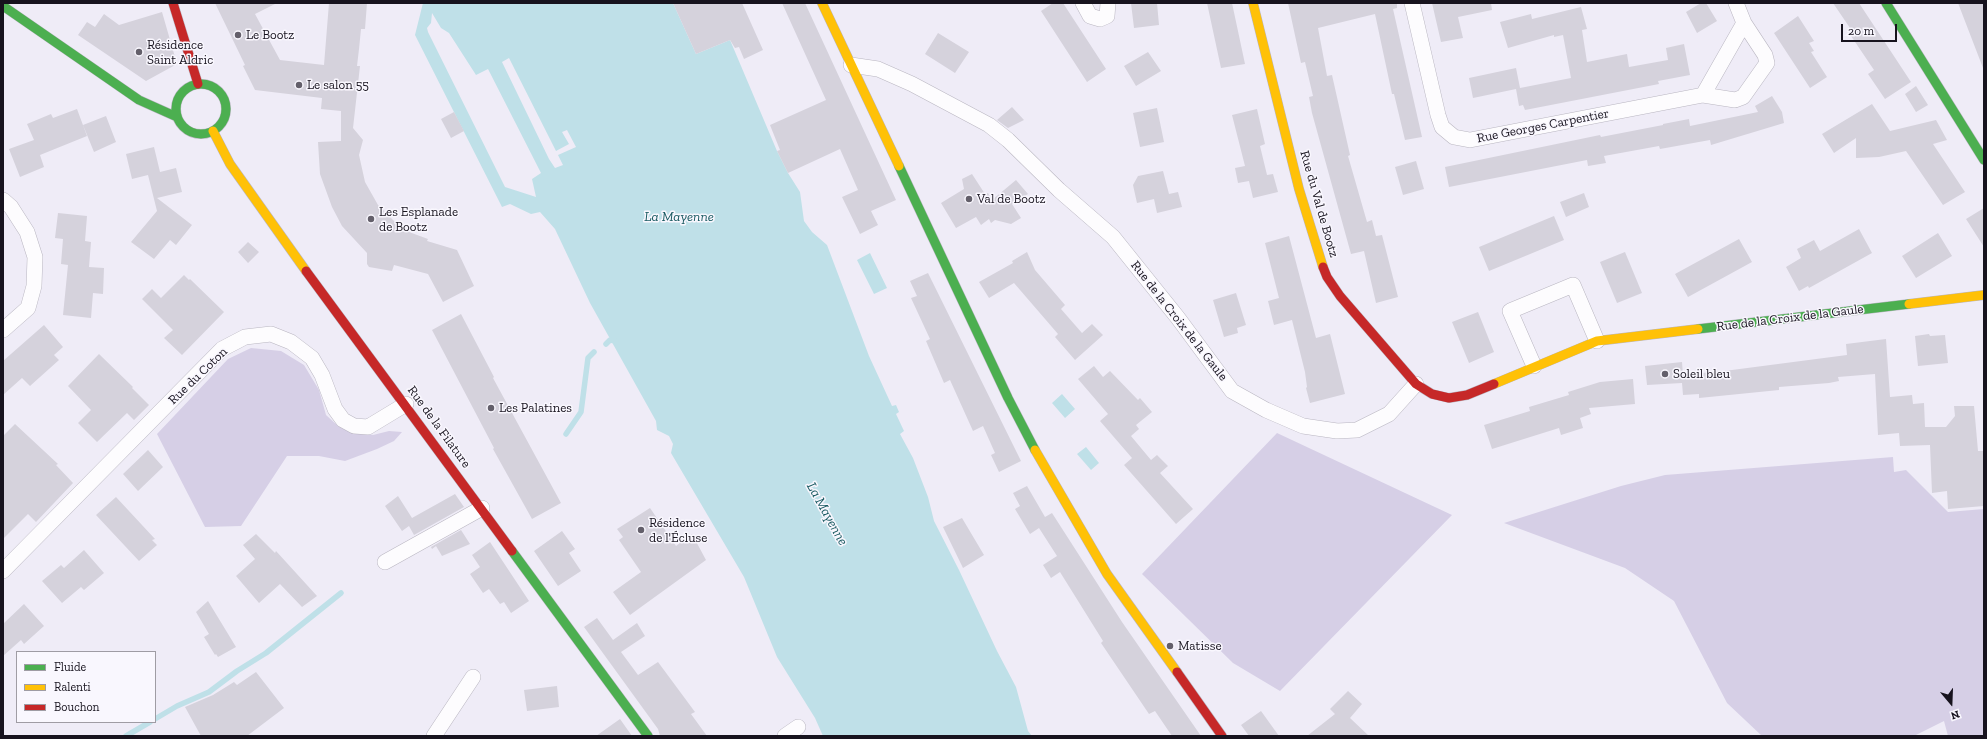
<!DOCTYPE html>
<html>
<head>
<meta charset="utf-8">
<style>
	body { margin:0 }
	#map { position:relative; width:1987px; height:739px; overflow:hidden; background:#efecf7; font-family:"Zilla Slab",serif }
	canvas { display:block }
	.frame { position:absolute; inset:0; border:4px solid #17131e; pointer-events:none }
	.legend { position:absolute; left:16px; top:651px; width:140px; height:72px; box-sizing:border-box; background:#f9f7fe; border:1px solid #9f9ca4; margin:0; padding:5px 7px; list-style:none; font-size:12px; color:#17131e }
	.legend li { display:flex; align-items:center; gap:8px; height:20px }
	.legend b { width:20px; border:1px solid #9f9ca4 }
	.north { position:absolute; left:1931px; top:683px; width:40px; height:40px; -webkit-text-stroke:3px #f9f7fe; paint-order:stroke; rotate:161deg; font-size:11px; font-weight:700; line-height:16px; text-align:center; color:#17131e }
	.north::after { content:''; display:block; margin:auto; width:14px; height:18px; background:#17131e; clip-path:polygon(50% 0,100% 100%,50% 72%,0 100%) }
	.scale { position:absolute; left:1841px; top:24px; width:56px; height:18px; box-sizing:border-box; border:2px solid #17131e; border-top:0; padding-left:5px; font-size:12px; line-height:14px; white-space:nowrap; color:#17131e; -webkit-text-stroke:3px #f9f7fe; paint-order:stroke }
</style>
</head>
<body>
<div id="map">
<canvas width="1987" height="739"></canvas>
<div class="frame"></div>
<ul class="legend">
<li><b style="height:5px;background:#4caf50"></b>Fluide</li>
<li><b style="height:5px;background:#ffc107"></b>Ralenti</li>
<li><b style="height:5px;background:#c62828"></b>Bouchon</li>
</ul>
<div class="north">N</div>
<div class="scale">20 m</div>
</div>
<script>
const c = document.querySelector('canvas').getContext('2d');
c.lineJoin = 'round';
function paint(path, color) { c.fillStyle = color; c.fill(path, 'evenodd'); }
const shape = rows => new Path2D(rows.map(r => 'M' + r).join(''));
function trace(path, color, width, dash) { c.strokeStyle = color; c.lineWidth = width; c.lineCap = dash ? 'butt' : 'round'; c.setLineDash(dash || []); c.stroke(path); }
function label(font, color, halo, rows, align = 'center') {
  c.font = font + ' "Zilla Slab",serif'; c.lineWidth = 3; c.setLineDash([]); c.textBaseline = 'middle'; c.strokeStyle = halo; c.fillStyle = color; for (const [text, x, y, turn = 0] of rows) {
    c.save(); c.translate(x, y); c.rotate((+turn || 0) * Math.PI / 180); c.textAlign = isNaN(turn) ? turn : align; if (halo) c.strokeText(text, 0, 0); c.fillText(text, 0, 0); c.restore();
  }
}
paint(shape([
	[251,348,281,351,304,365,319,390,326,415,338,426,373,435,389,431,402,432,394,441,377,449,345,461,319,456,287,456,241,526,205,527,157,434,228,359],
	[1277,433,1452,515,1280,691,1233,663,1142,574],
	[1893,457,1894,472,1906,470,1948,512,1984,509,1984,736,1948,736,1944,721,1914,736,1762,736,1727,703,1674,601,1625,568,1504,523,1621,486,1665,475]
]), '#d6cfe6');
paint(shape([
	[423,3,673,3,696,54,730,40,777,151,788,173,800,192,804,221,812,232,827,245,869,356,892,406,896,405,899,412,896,414,904,431,900,434,913,458,928,497,934,521,959,570,997,651,1016,687,1028,731,1032,736,823,736,815,718,777,657,744,577,671,453,673,444,669,436,657,430,656,421,590,303,555,229,540,212,531,214,510,204,502,207,415,35],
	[432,13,441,28,449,33,476,75,488,69,541,173,532,179,536,197,505,187,428,32,427,28,431,23],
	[509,58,556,151,569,144,562,132,567,130,576,147,558,155,563,165,555,168,549,159,502,62],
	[870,253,887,288,874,294,857,260],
	[1062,394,1075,409,1065,418,1052,403],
	[1086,447,1099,463,1091,470,1077,454]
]), '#bfe0e8');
trace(shape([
	[606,344,610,340,616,341],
	[566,434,581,412,588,358,594,352],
	[155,719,177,706,209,692,237,671,266,653,341,593],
	[126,736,150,722]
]), '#bfe0e8', 5.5);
paint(shape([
	[215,3,277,3,255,14,280,60,324,65,329,3,367,3,365,29,361,29,359,49,357,66,360,66,353,128,363,140,359,155,365,182,378,205,397,224,409,232,428,239,427,241,457,250,474,286,443,302,428,274,394,265,392,271,369,267,367,264,367,253,342,226,332,207,320,174,318,142,341,141,341,111,321,109,322,98,255,90,243,66,245,65],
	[673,3,742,3,763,50,744,59,739,47,735,48,730,40,696,54],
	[782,3,805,3,896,200,871,211,878,225,860,234,842,197,858,190,840,149,788,173,777,151,780,150,770,125,826,100],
	[1053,3,1063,3,1106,69,1087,82,1041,11],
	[1131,3,1157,3,1159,25,1134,28],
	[1207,3,1232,3,1245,64,1221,68],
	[1288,3,1397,3,1397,8,1393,9,1422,137,1405,140,1394,94,1392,94,1375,14,1318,28,1327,76,1332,75,1350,155,1348,156,1367,222,1372,220,1376,236,1382,235,1398,297,1376,303,1364,251,1351,254,1312,113,1309,97,1313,96,1305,62,1301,63],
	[1432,3,1491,3,1492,10,1458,17,1463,38,1441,42],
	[1701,3,1706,3,1717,21,1697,33,1686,12],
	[1833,3,1859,3,1911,82,1885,99,1868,74,1874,70,1847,30,1850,28],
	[1958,3,1984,3,1984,68,1983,68],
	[1581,7,1587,29,1582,30,1587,62,1627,54,1629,67,1668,60,1666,48,1684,44,1690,75,1658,81,1659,84,1525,110,1523,105,1519,106,1516,89,1473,98,1469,78,1516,68,1520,88,1571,78,1563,35,1554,37,1554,35,1508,48,1500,22,1531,14,1532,19],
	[162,12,177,64,146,81,78,35,87,22,95,27,104,14,119,25],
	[1798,16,1814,41,1809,43,1814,51,1811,52,1827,77,1810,88,1774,33],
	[938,33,969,52,955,73,925,54],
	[1148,52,1161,71,1136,86,1124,66],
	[1916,86,1928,105,1916,112,1905,94],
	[1772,96,1782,112,1784,123,1711,145,1710,140,1660,149,1659,146,1604,156,1606,163,1588,166,1587,160,1449,187,1445,167,1600,135,1601,137,1663,125,1663,124,1689,119,1690,126,1758,112,1755,106],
	[1872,104,1890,131,1936,120,1947,140,1933,144,1965,192,1943,205,1906,151,1879,157,1856,158,1856,138,1834,153,1822,134],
	[1012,107,1024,120,1008,128,997,120],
	[1157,108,1164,142,1140,147,1133,113],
	[77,109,87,136,40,155,44,167,20,177,9,149,34,140,27,124,51,114,53,118],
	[1257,109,1265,144,1260,146,1267,175,1273,174,1278,192,1253,198,1249,181,1238,183,1235,168,1245,166,1232,115],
	[454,112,464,131,451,138,441,119],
	[106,116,116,142,94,152,83,125],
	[154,147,160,172,176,168,182,192,157,198,192,225,176,245,170,240,154,259,131,242,157,211,148,175,132,179,126,154],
	[1416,161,1424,189,1403,195,1395,167],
	[1163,171,1169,194,1178,192,1182,207,1157,213,1154,199,1137,203,1133,185,1138,176],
	[972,174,985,194,988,193,992,200,1016,180,1028,194,1012,204,1021,218,1011,224,995,220,991,223,989,219,981,225,976,217,956,228,941,203,964,189,962,179],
	[1584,193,1589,207,1566,217,1560,202],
	[1984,208,1984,247,1966,219],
	[58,213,87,216,85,241,91,242,89,267,104,268,103,294,93,293,91,318,63,315,68,265,61,264,63,239,55,238],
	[1554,216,1564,240,1489,271,1479,247],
	[1859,229,1872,253,1809,288,1808,286,1799,291,1786,267,1801,258,1797,249,1814,240,1820,251],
	[1938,233,1952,256,1916,278,1902,256],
	[1289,236,1316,338,1330,334,1345,394,1310,403,1306,388,1307,387,1305,372,1292,320,1274,325,1268,301,1279,298,1265,243],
	[1739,239,1752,262,1688,297,1675,274],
	[248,242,259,252,248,263,238,252],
	[1027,252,1035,270,1065,305,1061,309,1082,333,1092,324,1103,335,1075,360,1055,337,1058,334,1014,283,989,298,979,282,1013,263,1012,261],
	[1625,252,1642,293,1617,303,1600,262],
	[928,273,1021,461,999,472,991,455,995,453,983,426,973,431,950,380,944,383,926,341,930,339,911,298,917,296,910,281],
	[184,275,189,280,190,279,224,312,182,355,164,338,173,330,142,299,152,289,161,298],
	[1236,293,1246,325,1237,328,1238,333,1224,337,1213,300],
	[1478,312,1494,352,1469,363,1452,322],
	[461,314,494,377,493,378,561,503,532,519,493,449,494,448,432,330],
	[44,325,63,347,54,355,59,360,30,386,22,378,3,395,3,361],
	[1929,334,1930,336,1945,335,1948,363,1918,366,1915,336],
	[1886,339,1890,397,1912,395,1913,404,1924,403,1925,427,1946,427,1955,416,1954,406,1974,406,1978,451,1984,451,1984,506,1948,509,1947,491,1932,493,1930,445,1900,446,1899,433,1878,435,1875,374,1838,377,1839,381,1829,383,1779,387,1779,390,1699,398,1699,394,1683,395,1682,383,1647,385,1645,366,1682,362,1683,375,1732,370,1847,355,1846,344],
	[99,354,133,387,132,388,149,405,134,420,127,413,97,442,78,423,91,410,68,386],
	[1094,366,1103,377,1110,371,1138,400,1140,398,1152,412,1136,425,1139,429,1131,436,1151,460,1157,455,1168,466,1160,473,1193,509,1176,524,1124,465,1132,458,1100,421,1108,414,1078,379],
	[1633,379,1635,404,1589,408,1591,414,1580,418,1583,428,1561,435,1559,428,1492,449,1484,425,1530,411,1529,407,1569,395,1568,392,1600,382],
	[15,424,58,464,56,465,73,483,36,522,28,514,3,539,3,436],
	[148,450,163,467,138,491,123,474],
	[1027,486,1045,517,1052,513,1122,622,1201,736,1172,736,1155,711,1149,714,1101,643,1103,641,1060,572,1051,578,1043,565,1057,556,1039,528,1030,534,1015,509,1020,506,1013,493],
	[455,494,464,507,414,535,409,526,402,531,385,506,398,496,412,518],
	[116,497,155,539,152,540,157,545,139,561,96,515],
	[650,508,676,546,692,534,706,560,630,615,613,592,641,572,619,540,623,537,617,529],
	[962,518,984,555,963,568,943,527],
	[461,530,470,544,442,556,436,546,432,549,431,547],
	[562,531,575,549,569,553,581,571,558,586,534,551],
	[256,534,275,553,276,551,317,596,302,607,280,584,259,603,236,576,255,559,243,545],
	[490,542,529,601,511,613,504,602,500,604,489,589,483,593,470,574,480,567,472,555],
	[84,550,104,573,84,590,81,587,62,603,42,581,61,565,64,568],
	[208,601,236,647,218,657,216,654,215,655,204,637,209,634,196,612],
	[24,604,44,626,24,644,21,640,3,656,3,624],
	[597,618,613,640,637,623,645,636,621,652,638,675,658,662,695,712,691,714,707,736,660,736,658,729,584,627],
	[256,672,284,708,247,736,201,736,185,707,213,695,234,682,237,685],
	[557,686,559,707,527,711,524,690],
	[1348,691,1362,704,1350,718,1369,736,1307,736,1335,714,1330,709],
	[1261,711,1279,736,1249,736,1241,725],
	[620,719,632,736,596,736]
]), '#d5d2dc');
const street = shape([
	[1083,3,1090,16,1100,19,1107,16,1108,3],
	[1412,3,1438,115,1442,127,1454,137,1470,140,1703,95],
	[1736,3,1744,23,1765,55,1767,63,1743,97,1735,100,1703,95,1744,23],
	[851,65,878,69,912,84,989,125,1008,140,1059,190,1113,237,1178,318,1232,391,1266,410,1303,426,1337,431,1357,430,1389,414,1416,384],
	[3,200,11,207,27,232,35,257,34,286,28,308,3,330],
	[1534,366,1510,311,1573,285,1597,341],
	[385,562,482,508],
	[3,571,222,349,245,337,271,334,291,342,312,358,322,375,335,409,343,420,354,426,368,427,406,404],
	[434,736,473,677],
	[785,736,798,727]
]);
const fast = shape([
	[1886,3,1984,160],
	[3,6,139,100,177,117],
	'176 109a25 25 0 1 1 50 0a25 25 0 1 1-50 0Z',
	[899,166,1008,398,1035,450],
	[1698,329,1909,304],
	[512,551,648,736]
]);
const slow = shape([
	[822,3,899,166],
	[1253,3,1299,189,1323,267],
	[213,131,230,164,306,271],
	[1909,304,1984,295],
	[1494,384,1597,341,1698,329],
	[1035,450,1107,574,1177,672]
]);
const jam = shape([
	[173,3,198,84],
	[1323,267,1327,277,1340,296,1416,384,1432,394,1449,398,1467,395,1494,384],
	[306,271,512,551],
	[1177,672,1222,736]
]);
trace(street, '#b9b6c1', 16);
trace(fast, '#b9b6c1', 10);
trace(slow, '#b9b6c1', 10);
trace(jam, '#b9b6c1', 10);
trace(street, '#fdfcfe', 15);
trace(fast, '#4caf50', 9);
trace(slow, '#ffc107', 9);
trace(jam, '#c62828', 9);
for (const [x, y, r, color] of [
	[238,35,4,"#635f6a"],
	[139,52,4,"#635f6a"],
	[299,85,4,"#635f6a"],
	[969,199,4,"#635f6a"],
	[371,219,4,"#635f6a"],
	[1665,374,4,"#635f6a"],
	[491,408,4,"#635f6a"],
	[641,530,4,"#635f6a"],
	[1170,646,4,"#635f6a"]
]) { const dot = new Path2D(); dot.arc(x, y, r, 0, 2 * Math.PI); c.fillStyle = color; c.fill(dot); trace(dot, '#f9f7fe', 1.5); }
label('13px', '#17131e', '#f9f7fe', [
	["Le Bootz",246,35],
	["Résidence",147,45],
	["Saint Aldric",147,60],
	["Le salon 55",307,85],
	["Val de Bootz",977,199],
	["Les Esplanade",379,212],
	["de Bootz",379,227],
	["Soleil bleu",1673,374],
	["Les Palatines",499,408],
	["Résidence",649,523],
	["de l'Écluse",649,538],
	["Matisse",1178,646]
], 'left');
label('13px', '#17131e', '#f9f7fe', [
	["Rue Georges Carpentier",1543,126,-11],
	["Rue du Val de Bootz",1319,204,74],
	["Rue de la Croix de la Gaule",1790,318,-7],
	["Rue de la Croix de la Gaule",1179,321,52],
	["Rue du Coton",198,376,-44],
	["Rue de la Filature",439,427,54]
]);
label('italic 14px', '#185a61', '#f9f7fe', [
	["La Mayenne",679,217],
	["La Mayenne",827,514,61]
]);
</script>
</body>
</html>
